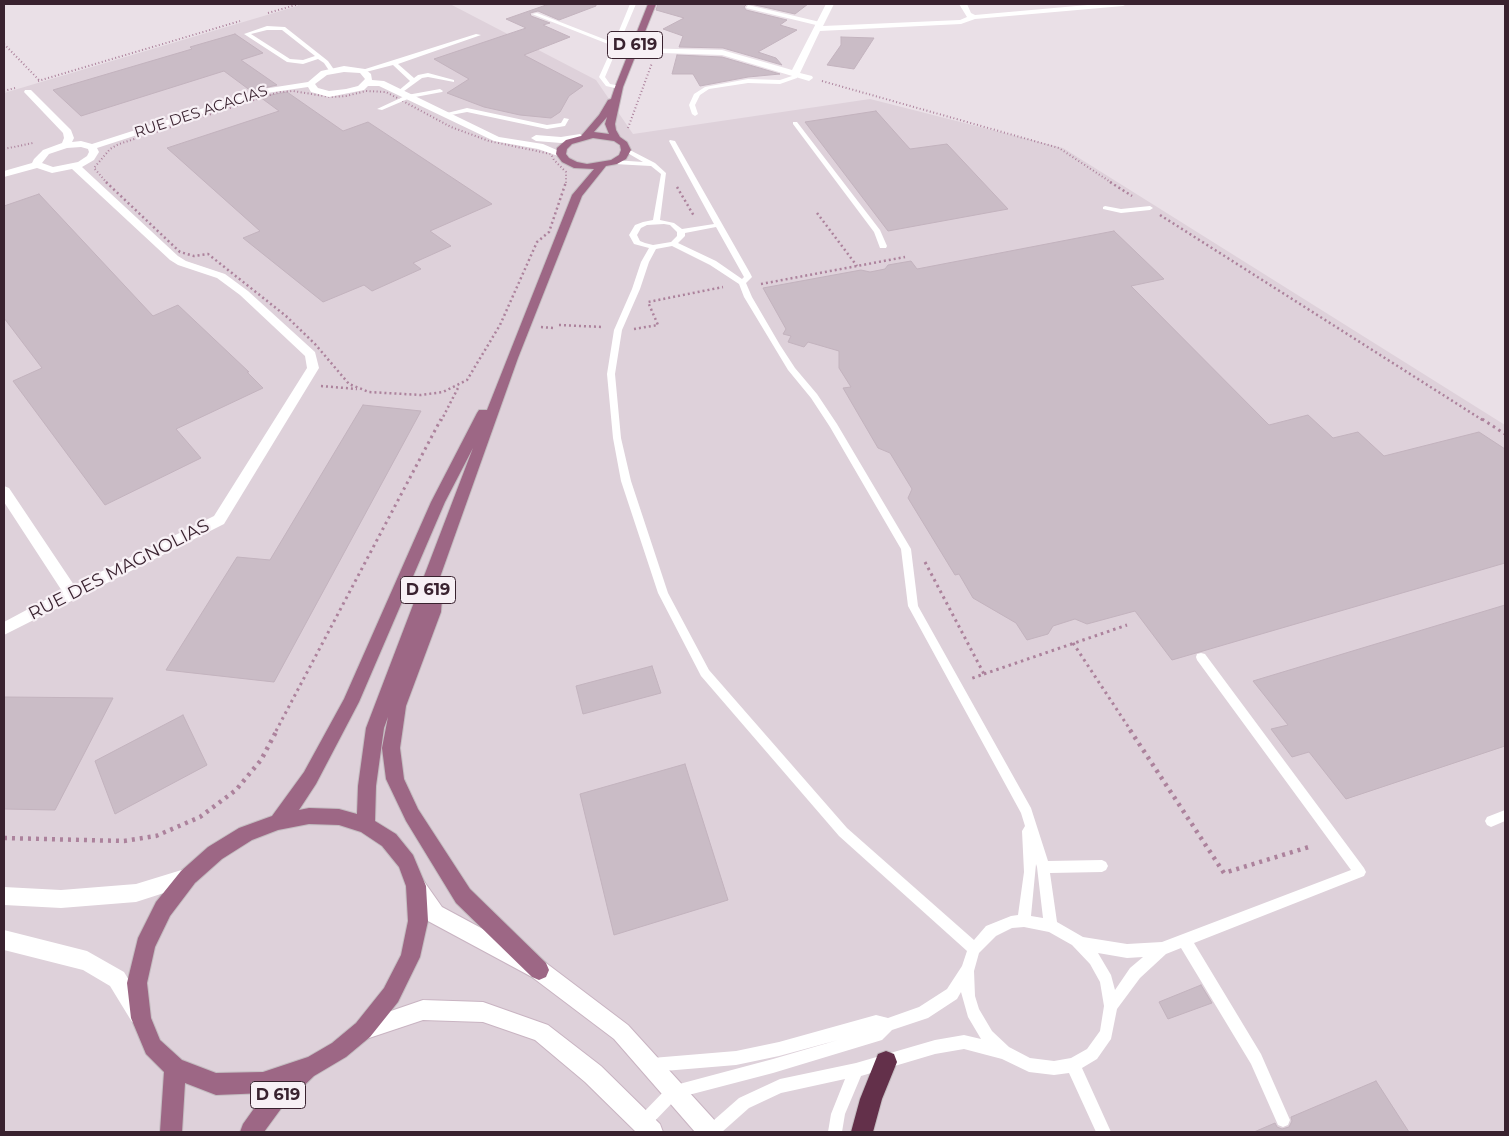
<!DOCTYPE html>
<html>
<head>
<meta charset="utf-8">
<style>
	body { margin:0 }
	#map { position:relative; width:1509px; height:1136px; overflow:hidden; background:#eae0e7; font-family:Montserrat,sans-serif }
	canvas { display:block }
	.frame { position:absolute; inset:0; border:5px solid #39222f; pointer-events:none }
</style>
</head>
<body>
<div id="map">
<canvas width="1509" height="1136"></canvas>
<div class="frame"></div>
</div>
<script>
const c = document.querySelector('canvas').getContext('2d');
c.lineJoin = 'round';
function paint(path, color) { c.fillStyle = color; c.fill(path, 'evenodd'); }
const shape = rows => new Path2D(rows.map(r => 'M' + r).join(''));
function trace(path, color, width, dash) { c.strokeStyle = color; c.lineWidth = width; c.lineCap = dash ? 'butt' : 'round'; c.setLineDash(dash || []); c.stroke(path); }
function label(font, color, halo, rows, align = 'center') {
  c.font = font + ' Montserrat,sans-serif'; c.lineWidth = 4.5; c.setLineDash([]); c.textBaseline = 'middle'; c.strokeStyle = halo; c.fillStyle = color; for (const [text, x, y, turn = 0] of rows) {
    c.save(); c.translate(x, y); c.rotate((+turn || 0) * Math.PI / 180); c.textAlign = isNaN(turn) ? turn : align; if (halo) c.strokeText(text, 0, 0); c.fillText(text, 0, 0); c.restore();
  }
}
paint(shape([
	[304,4,450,4,596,80,633,134,870,99,1063,148,1505,425,1505,1132,4,1132,4,93]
]), '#ded1da');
const building = shape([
	[549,4,596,4,596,6,559,20,538,11,530,13,531,16,550,23,543,25,570,37,524,55,583,86,569,96,560,112,551,118,520,115,484,107,447,93,469,79,434,59,526,28,506,19,549,4],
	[658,4,747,4,744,7,746,10,787,20,780,25,797,30,758,52,776,58,782,65,723,48,679,47,683,36,663,29,684,18,656,10,658,4],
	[751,4,808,4,795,14,751,4],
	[235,34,263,53,241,60,277,85,251,91,224,71,81,116,53,90,192,49,190,47,235,34],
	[841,37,874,38,854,69,827,65,841,45,841,37],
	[677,55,722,57,780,74,748,77,700,86,693,74,672,74,677,55],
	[287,92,343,131,368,122,492,204,430,231,451,246,413,263,421,269,372,291,364,285,323,302,243,238,260,231,167,148,279,111,260,97,287,92],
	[876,111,910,149,947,144,1008,209,888,231,805,122,876,111],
	[39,194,153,316,178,305,249,372,247,372,263,388,176,429,201,458,105,505,13,381,42,368,4,318,4,206,39,194],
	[1114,231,1164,279,1131,286,1269,425,1308,415,1333,438,1358,432,1384,456,1479,432,1505,449,1505,563,1172,660,1135,611,1087,624,1075,619,1053,626,1048,634,1027,640,1016,623,973,598,959,574,955,575,908,498,912,489,890,453,878,448,843,388,851,387,839,368,839,351,808,342,804,347,788,342,791,336,783,334,786,329,763,288,861,270,870,272,885,269,888,265,911,261,917,269,1114,231],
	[363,405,421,411,274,682,166,670,237,557,270,560,363,405],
	[1505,605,1505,746,1346,799,1309,752,1292,757,1271,729,1288,725,1253,681,1505,605],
	[652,666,661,693,583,714,576,686,652,666],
	[4,697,113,698,55,810,4,809,4,697],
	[183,715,207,765,115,814,95,761,183,715],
	[685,764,728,900,614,935,580,794,685,764],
	[1201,985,1212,1003,1168,1019,1159,1002,1201,985],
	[1376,1081,1409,1132,1254,1132,1275,1123,1277,1127,1282,1129,1289,1127,1292,1121,1291,1117,1376,1081]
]);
paint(building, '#cabcc6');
trace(building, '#c3b3be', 1);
const secondary = shape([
	[416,877,423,880,442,907,546,963,628,1025,718,1124,721,1132,695,1132,614,1039,532,977,428,921,406,886,409,880,416,877],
	[423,1000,483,1002,548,1025,601,1066,660,1124,663,1132,636,1132,585,1082,535,1040,483,1022,423,1020,363,1040,356,1037,353,1030,356,1023,423,1000]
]);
const primary = shape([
	[648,4,656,4,623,87,615,124,616,130,620,137,627,142,631,150,626,159,617,164,606,166,582,196,518,358,439,580,443,584,441,612,406,706,400,748,404,779,418,809,470,889,546,963,549,970,546,977,539,980,532,977,456,903,406,821,386,779,382,748,388,717,384,728,376,786,375,821,396,834,413,855,426,886,428,921,420,957,398,1002,370,1037,346,1057,314,1076,283,1106,264,1132,240,1132,243,1124,265,1093,216,1095,185,1083,182,1132,160,1132,164,1072,146,1054,131,1018,127,983,138,938,156,902,181,871,208,847,239,828,272,816,304,772,344,699,431,502,477,413,479,410,487,410,572,195,594,169,574,168,562,162,556,154,557,148,566,140,581,136,599,115,608,100,611,99,615,87,648,4],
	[607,117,605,124,609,134,594,132,607,117],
	[593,138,614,141,620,145,621,150,619,155,611,160,587,164,577,162,569,158,566,154,567,149,572,144,593,138],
	[473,448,366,728,358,786,357,814,339,809,309,808,299,810,316,784,359,702,445,502,473,448],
	[309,824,339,825,361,832,382,846,399,867,406,886,408,921,401,955,384,988,356,1023,332,1043,308,1057,263,1072,216,1073,182,1060,160,1040,151,1018,147,983,155,947,170,916,195,883,222,859,252,840,278,830,309,824]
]);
const highway = shape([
	[886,1051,894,1054,897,1062,882,1099,873,1132,851,1132,860,1099,878,1054,886,1051]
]);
trace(secondary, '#c9b4c2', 2);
trace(primary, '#c4bdc1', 2);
trace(highway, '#c4bdc1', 2);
trace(shape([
	[268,13,299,4],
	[4,44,40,81],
	[38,81,240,21],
	[822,81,1059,148,1112,183],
	[4,91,15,88],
	[628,128,652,63],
	[4,149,33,143],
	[107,183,94,168,110,149,119,144,279,92,293,91,330,97,346,96,366,91,386,92,451,127,489,141,551,154,554,160,566,172,566,183]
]), '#ac829c', 2, [1, 2.5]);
trace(shape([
	[106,182,180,252,194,256,208,254,286,316,315,344,349,384,369,392,421,395,443,392,467,380,500,325,537,242,549,232,566,182],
	[1110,182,1132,196],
	[677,187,694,216],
	[817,213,857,266],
	[1160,215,1484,421],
	[761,284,905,257],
	[559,325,603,327],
	[541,327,553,328],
	[634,329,658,325,648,302,723,287],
	[321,386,357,389],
	[441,421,459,386]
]), '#ac829c', 2.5, [2, 3]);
trace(shape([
	[1482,419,1505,434],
	[925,562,984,674,970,679],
	[1073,643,1131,731],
	[984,674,1127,625],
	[276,731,441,419]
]), '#ac829c', 3, [2.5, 4]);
trace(shape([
	[1130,730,1224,873,1312,846],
	[4,838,124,841,156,836,200,817,236,790,261,760,277,730]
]), '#ac829c', 4.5, [3, 5]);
paint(shape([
	[630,4,636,4,605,77,610,84,621,86,621,88,619,89,606,86,599,77,613,46,532,14,537,13,614,43,630,4],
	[748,5,820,22,823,24,820,26,746,8,748,5],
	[267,26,285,27,328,61,335,71,330,72,324,63,318,59,303,64,287,62,244,34,267,26],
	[267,30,282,30,315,56,303,60,290,59,251,34,267,30],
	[476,34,481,35,398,64,414,78,418,75,428,73,454,80,454,82,428,77,422,78,400,94,398,93,398,91,410,81,393,65,362,73,359,71,476,34],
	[795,71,798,73,797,78,780,84,748,83,709,89,700,95,695,105,698,114,695,116,692,114,689,105,694,94,705,87,748,79,780,80,792,76,792,73,795,71],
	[440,89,443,91,442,92,410,98,382,110,377,109,407,95,440,89],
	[467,108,547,125,561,123,564,118,569,119,565,126,547,129,467,112,446,116,443,114,467,108],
	[793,122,797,122,880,230,887,246,886,248,880,248,874,232,793,124,793,122],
	[670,140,675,141,750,273,752,277,746,283,752,297,780,345,795,368,817,394,837,424,911,549,918,606,1031,808,1048,861,1102,860,1106,862,1108,866,1106,870,1102,872,1050,873,1057,922,1083,937,1127,944,1162,942,1351,870,1197,660,1196,657,1197,654,1201,653,1205,654,1364,868,1366,872,1364,876,1194,943,1261,1054,1290,1120,1288,1125,1283,1127,1278,1125,1251,1064,1181,948,1166,954,1140,978,1117,1009,1111,1039,1097,1059,1082,1068,1111,1132,1096,1132,1069,1073,1054,1075,1029,1072,1002,1059,964,1049,935,1054,861,1076,845,1114,842,1132,828,1132,831,1114,845,1079,781,1093,749,1108,722,1132,704,1132,706,1127,739,1098,780,1079,856,1063,935,1040,964,1035,981,1039,968,1017,961,992,957,999,928,1018,892,1030,882,1040,773,1073,677,1098,648,1128,643,1130,638,1128,636,1123,638,1118,668,1087,773,1059,838,1040,779,1056,736,1065,652,1072,647,1070,645,1065,647,1060,652,1058,736,1051,779,1042,876,1015,888,1018,919,1007,947,989,962,966,967,951,839,836,701,676,658,593,621,481,613,438,607,374,614,330,632,289,641,262,649,248,634,244,629,235,635,225,643,222,653,220,661,174,651,166,614,164,611,162,614,160,643,162,624,151,623,150,626,148,655,163,666,173,660,220,674,223,682,229,714,224,669,141,670,140],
	[664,224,670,225,677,232,677,236,671,242,653,245,645,243,640,241,637,235,641,228,647,225,664,224],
	[716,227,744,277,742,279,716,261,678,243,685,236,685,233,716,227],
	[672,246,710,265,739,284,744,297,788,370,811,398,830,427,901,549,908,606,1021,813,1025,826,1022,831,1024,872,1018,915,1011,916,986,926,974,940,847,828,709,670,668,593,631,481,621,438,615,374,622,330,640,289,649,262,656,249,672,246],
	[1036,864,1037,867,1043,918,1031,916,1036,864],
	[1024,927,1049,932,1072,945,1090,964,1100,982,1104,1006,1100,1031,1087,1049,1071,1058,1054,1061,1030,1058,1009,1047,992,1031,979,1009,975,996,974,971,979,953,996,936,1012,928,1024,927],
	[1098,953,1127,958,1143,957,1130,968,1115,990,1111,975,1098,953],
	[1105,206,1121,209,1150,206,1153,208,1150,210,1121,213,1103,209,1103,207,1105,206],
	[1505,810,1505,821,1491,827,1487,825,1485,821,1487,817,1505,810]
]), '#fff');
paint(shape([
	[826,4,834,4,823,26,960,20,967,17,959,4,967,4,971,13,975,15,1099,4,1127,4,1123,6,975,19,961,24,820,31,800,73,812,76,813,78,809,81,722,55,633,52,629,50,633,48,722,50,792,70,826,4],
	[344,66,365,69,371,74,372,80,384,81,499,137,543,144,566,154,561,157,538,149,494,141,379,86,368,86,364,90,329,97,311,92,308,87,267,93,97,148,99,152,94,160,82,167,178,256,186,261,225,274,248,291,315,352,319,368,224,524,4,635,4,622,62,591,4,502,4,486,9,488,74,585,214,516,307,368,305,356,240,295,217,278,178,265,170,260,72,169,52,173,37,168,4,177,4,171,32,163,34,159,43,150,62,143,64,138,63,133,24,92,25,90,31,90,71,130,74,138,72,142,81,141,92,144,263,89,308,82,321,71,344,66],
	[344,72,360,73,365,79,358,86,346,89,329,91,318,88,315,84,327,75,344,72],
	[81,147,88,149,89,152,87,156,78,162,53,167,42,163,49,154,67,148,81,147],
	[580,134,585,137,583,139,561,143,536,141,531,138,536,135,561,137,580,134],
	[188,868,195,871,197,877,195,883,136,902,61,908,4,905,4,887,61,890,136,884,188,868],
	[4,930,87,951,124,972,146,1008,149,1015,146,1022,139,1025,132,1022,110,986,83,970,4,950,4,930]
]), '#fff');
paint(secondary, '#fff');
paint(primary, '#9d6785');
paint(highway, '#63304a');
label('15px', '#39222f', '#f7f0f5', [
	["RUE DES ACACIAS",201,112,-18]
]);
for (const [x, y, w] of [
	[635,45,55],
	[428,590,55],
	[278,1095,55]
]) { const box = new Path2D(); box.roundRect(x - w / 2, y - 13.5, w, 27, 4); c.fillStyle = '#f7f0f5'; c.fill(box); trace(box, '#39222f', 1); }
label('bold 16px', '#39222f', null, [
	["D 619",635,45],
	["D 619",428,590],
	["D 619",278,1095]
]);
label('18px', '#39222f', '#f7f0f5', [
	["RUE DES MAGNOLIAS",119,570,-27]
]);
</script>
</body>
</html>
